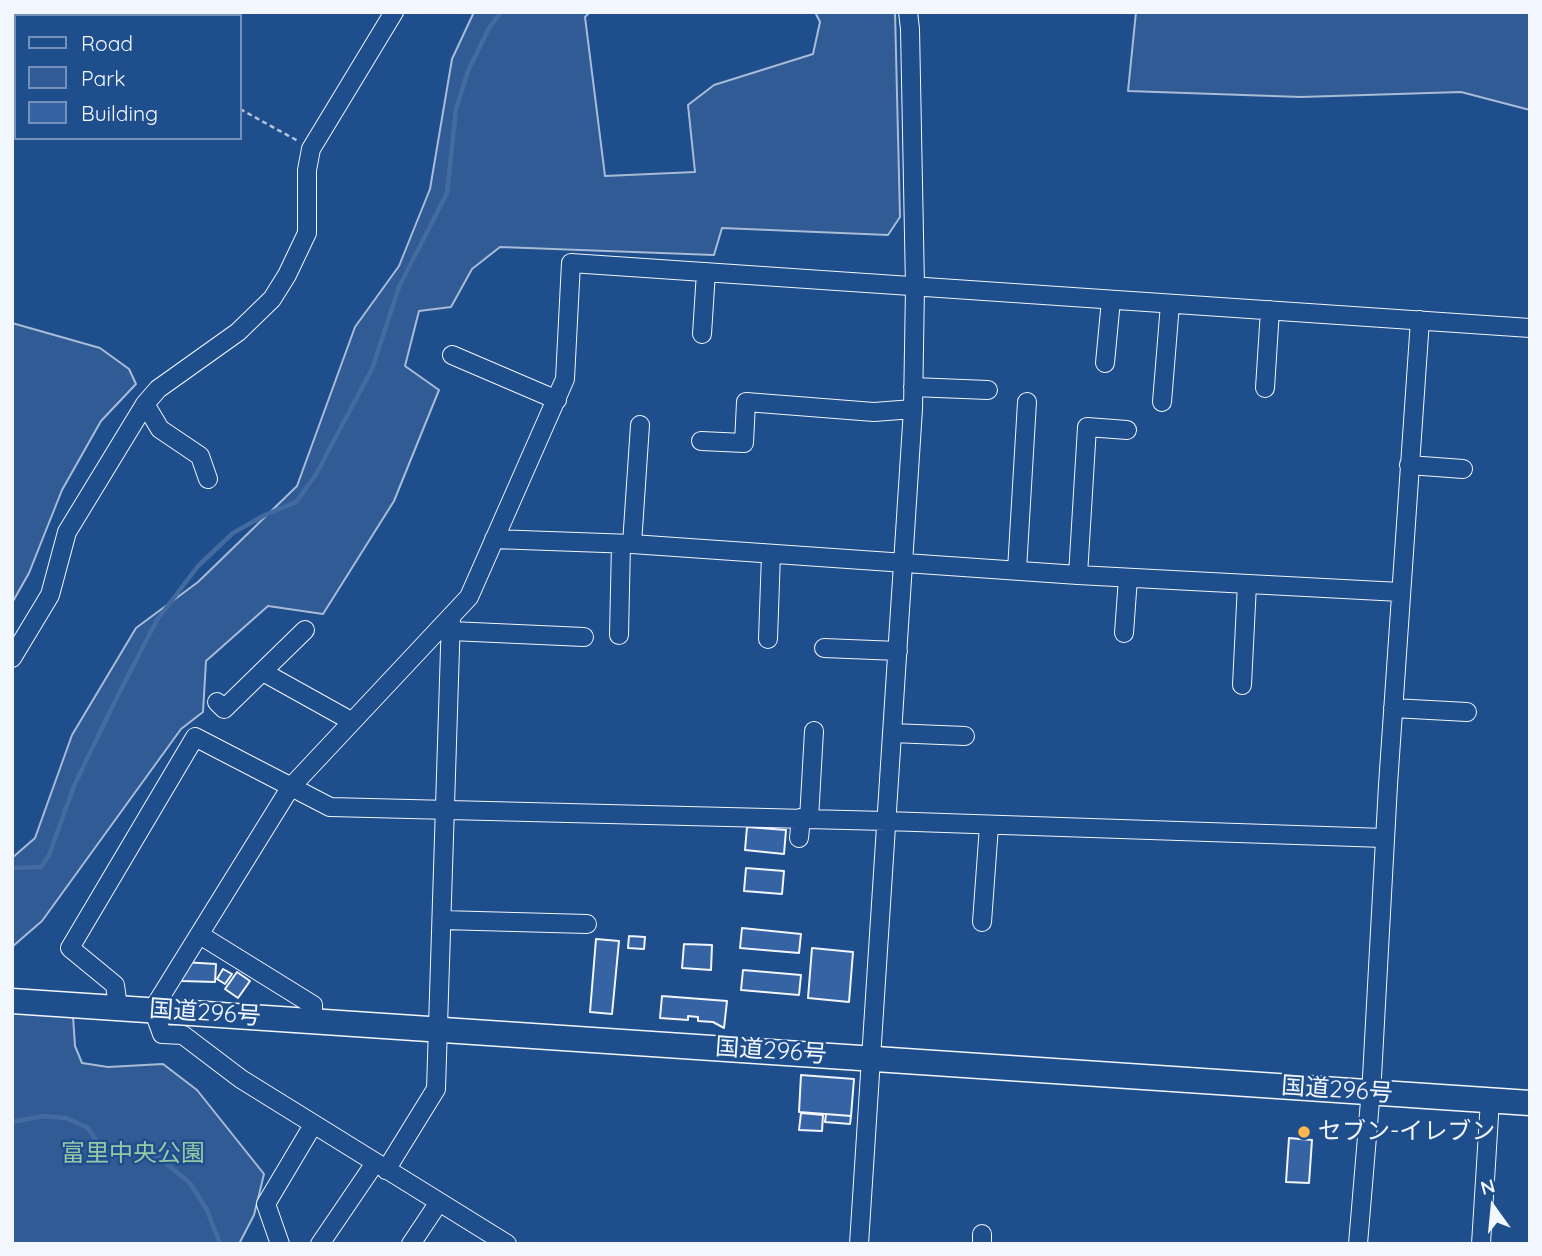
<!DOCTYPE html>
<html>
<head>
<meta charset="utf-8">
<style>
	body { margin:0 }
	#map { position:relative; width:1542px; height:1256px; overflow:hidden; background:#1f4e8c; font-family:Quicksand,sans-serif }
	canvas { display:block }
	.frame { position:absolute; inset:0; border:14px solid #f2f6ff; pointer-events:none }
	.legend { position:absolute; left:14px; top:14px; width:228px; height:126px; box-sizing:border-box; background:#1f4e8c; border:2px solid #7391ba; margin:0; padding:9px 12px; list-style:none; font-size:21px; color:#f2f6ff }
	.legend li { display:flex; align-items:center; gap:14px; height:35px }
	.legend b { width:35px; border:2px solid #7391ba }
	.north { position:absolute; left:1458px; top:1172px; width:70px; height:70px; -webkit-text-stroke:5px #1f4e8c; paint-order:stroke; rotate:345deg; font-size:19px; font-weight:700; line-height:28px; text-align:center; color:#f2f6ff }
	.north::after { content:''; display:block; margin:auto; width:24px; height:32px; background:#f2f6ff; clip-path:polygon(50% 0,100% 100%,50% 72%,0 100%) }
</style>
</head>
<body>
<div id="map">
<canvas width="1542" height="1256"></canvas>
<div class="frame"></div>
<ul class="legend">
<li><b style="height:9px;background:#1f4e8c"></b>Road</li>
<li><b style="height:19px;background:#305b95"></b>Park</li>
<li><b style="height:19px;background:#3563a3"></b>Building</li>
</ul>
<div class="north">N</div>
</div>
<script>
const c = document.querySelector('canvas').getContext('2d');
c.lineJoin = 'round';
function paint(path, color) { c.fillStyle = color; c.fill(path, 'evenodd'); }
const shape = rows => new Path2D(rows.map(r => 'M' + r).join(''));
function trace(path, color, width, dash) { c.strokeStyle = color; c.lineWidth = width; c.lineCap = dash ? 'butt' : 'round'; c.setLineDash(dash || []); c.stroke(path); }
function label(font, color, halo, rows, align = 'center') {
  c.font = font + ' Quicksand,"Noto Sans JP",sans-serif'; c.lineWidth = 5; c.setLineDash([]); c.textBaseline = 'middle'; c.strokeStyle = halo; c.fillStyle = color; for (const [text, x, y, turn = 0] of rows) {
    c.save(); c.translate(x, y); c.rotate((+turn || 0) * Math.PI / 180); c.textAlign = isNaN(turn) ? turn : align; if (halo) c.strokeText(text, 0, 0); c.fillText(text, 0, 0); c.restore();
  }
}
const green = shape([
	[474,12,590,12,585,17,605,176,695,172,688,105,714,85,813,54,820,22,815,12,895,12,900,217,888,235,722,228,714,255,500,247,472,269,451,307,419,311,405,366,439,390,394,501,323,614,268,606,206,661,203,712,181,729,42,921,12,947,12,858,35,838,72,735,136,628,198,582,297,486,355,327,399,266,430,189,452,59,474,12],
	[1136,12,1530,12,1530,110,1461,92,1301,97,1128,91,1136,12],
	[12,323,100,348,129,369,136,384,101,421,62,490,29,573,12,603,12,323],
	[12,1012,73,1016,75,1046,82,1063,108,1067,163,1064,197,1090,264,1174,254,1215,239,1244,12,1244,12,1012]
]);
paint(green, '#305b95');
trace(green, '#a8bbd7', 2);
trace(shape([
	[12,868,41,867,49,855,74,786,117,697,157,620,198,566,233,533,265,515,296,502,315,476,372,369,399,287,447,193,456,109,468,71,489,28,501,12],
	[12,1122,43,1116,66,1118,88,1128,102,1150,120,1158,143,1149,162,1160,190,1183,207,1210,220,1244]
]), '#446ba0', 4.5);
const building = shape([
	[747,827,786,830,784,854,745,850,747,827],
	[746,868,784,871,782,894,744,891,746,868],
	[742,928,801,934,799,953,740,948,742,928],
	[629,936,645,937,644,949,628,948,629,936],
	[596,939,619,941,612,1014,590,1012,596,939],
	[684,944,712,945,711,970,682,968,684,944],
	[812,948,853,952,849,1002,808,998,812,948],
	[183,962,216,964,215,982,182,981,183,962],
	[223,969,232,974,225,984,217,979,223,969],
	[743,970,801,975,799,995,741,990,743,970],
	[237,972,250,981,238,998,225,989,237,972],
	[662,996,727,1001,724,1028,713,1022,698,1021,698,1017,688,1016,688,1020,660,1018,662,996],
	[801,1075,854,1079,851,1116,799,1112,801,1075],
	[801,1113,823,1115,822,1131,799,1130,801,1113],
	[826,1114,851,1116,850,1124,825,1122,826,1114],
	[1289,1138,1312,1140,1309,1183,1286,1182,1289,1138]
]);
paint(building, '#3563a3');
trace(building, '#f2f6ff', 2);
const minor = shape([
	[702,334,706,272],
	[452,355,557,400],
	[1105,363,1111,300],
	[913,387,988,390],
	[1265,388,1270,310],
	[1162,402,1170,304],
	[145,404,160,429,200,456,208,479],
	[701,441,744,443,746,402,874,412,913,409],
	[1409,465,1463,469],
	[494,539,632,544,1078,575,1400,592],
	[632,544,640,425],
	[1017,570,1027,402],
	[1078,575,1087,427,1127,430],
	[451,631,584,637],
	[1124,633,1128,578],
	[619,635,621,544],
	[768,639,771,554],
	[824,648,898,651],
	[12,658,50,595,67,532,145,404,158,389,238,332,272,299,287,275,307,233,307,170,311,149,394,12],
	[263,672,351,721],
	[1242,685,1247,584],
	[217,702,224,709,305,630],
	[1393,708,1467,712],
	[892,733,965,736],
	[809,819,814,731],
	[799,838,801,818],
	[442,920,587,924],
	[982,922,989,826],
	[200,935,313,1005,313,1021],
	[118,1007,115,985,70,948,195,737,330,807,886,821,1384,838],
	[386,1170,436,1089,451,617],
	[280,1244,266,1204,313,1125],
	[320,1244,375,1163],
	[411,1244,439,1202],
	[507,1244,241,1079,183,1035,162,1034,153,1009,290,788,469,597,565,379,571,263,1530,328],
	[859,1244,913,409,915,287,910,29,908,12],
	[982,1244,982,1234],
	[1358,1244,1372,1077,1388,785,1420,320],
	[1481,1244,1490,1100]
]);
const highway = shape([
	[12,1001,1530,1103]
]);
trace(minor, '#f2f6ff', 20);
trace(highway, '#f2f6ff', 27);
trace(shape([
	[124,12,128,16],
	[240,109,298,141]
]), '#b3c4dc', 2.5, [5, 3.5]);
trace(minor, '#1f4e8c', 18);
trace(highway, '#1f4e8c', 24);
for (const [x, y, r, color] of [
	[1304,1132,7,"#ffb74d"]
]) { const dot = new Path2D(); dot.arc(x, y, r, 0, 2 * Math.PI); c.fillStyle = color; c.fill(dot); trace(dot, '#1f4e8c', 2.5); }
label('24px', '#f2f6ff', '#1f4e8c', [
	["国道296号",205,1013,4],
	["国道296号",771,1051,4],
	["国道296号",1337,1090,4]
]);
label('24px', '#f2f6ff', '#1f4e8c', [
	["セブン-イレブン",1318,1132]
], 'left');
label('24px', '#97c8a6', '#1f4e8c', [
	["富里中央公園",133,1154]
]);
</script>
</body>
</html>
